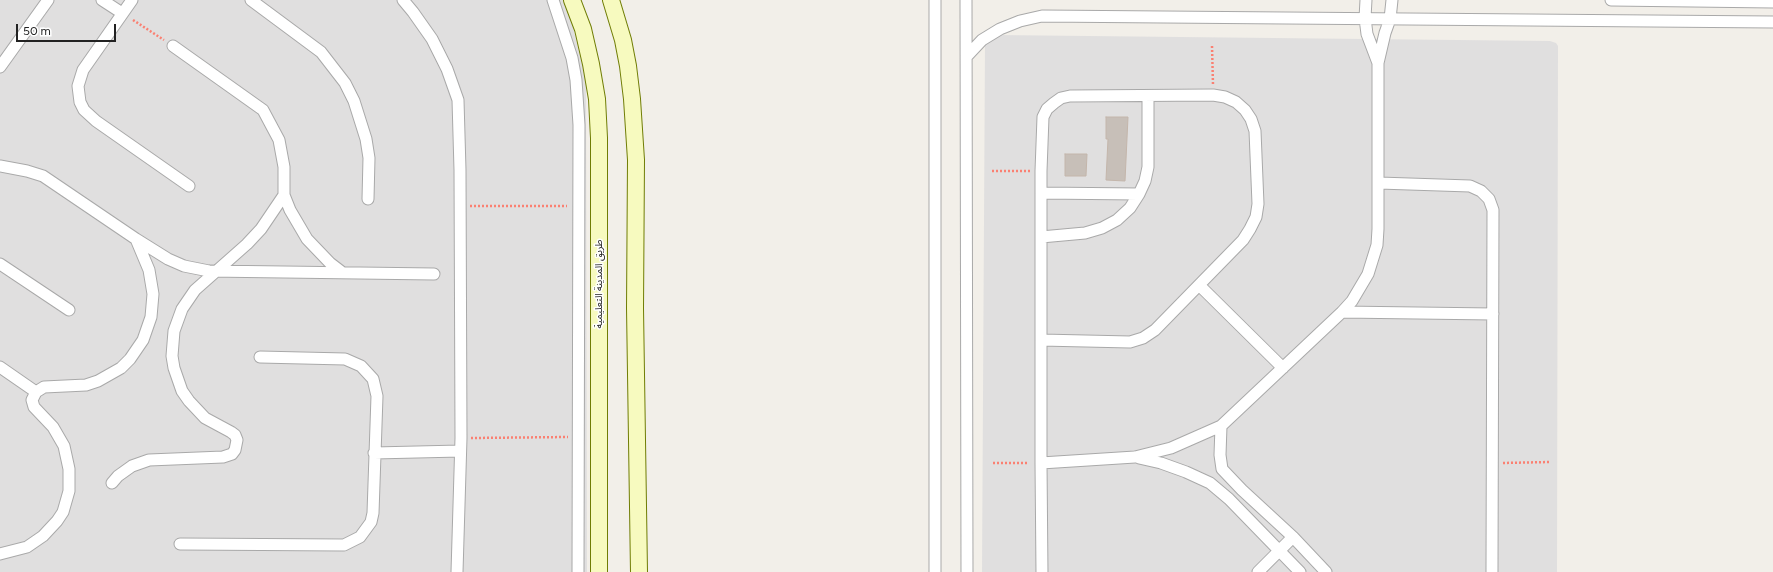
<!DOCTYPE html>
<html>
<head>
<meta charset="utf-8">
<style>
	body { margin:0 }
	#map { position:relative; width:1773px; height:572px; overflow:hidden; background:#f2efe9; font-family:Figtree,sans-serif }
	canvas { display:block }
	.scale { position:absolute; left:16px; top:24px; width:100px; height:18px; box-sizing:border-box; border:2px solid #222; border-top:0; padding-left:5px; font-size:12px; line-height:14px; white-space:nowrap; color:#222; -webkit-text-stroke:3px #fff; paint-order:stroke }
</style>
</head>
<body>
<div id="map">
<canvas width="1773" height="572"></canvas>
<div class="scale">50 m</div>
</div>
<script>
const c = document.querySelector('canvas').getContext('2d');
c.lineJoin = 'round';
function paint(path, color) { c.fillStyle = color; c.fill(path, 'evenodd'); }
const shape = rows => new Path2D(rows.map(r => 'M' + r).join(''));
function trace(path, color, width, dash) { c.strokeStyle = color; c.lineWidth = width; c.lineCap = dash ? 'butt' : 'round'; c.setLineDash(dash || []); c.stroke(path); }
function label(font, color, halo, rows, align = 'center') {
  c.font = font + ' Figtree,"Noto Sans Arabic",sans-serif'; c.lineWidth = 3; c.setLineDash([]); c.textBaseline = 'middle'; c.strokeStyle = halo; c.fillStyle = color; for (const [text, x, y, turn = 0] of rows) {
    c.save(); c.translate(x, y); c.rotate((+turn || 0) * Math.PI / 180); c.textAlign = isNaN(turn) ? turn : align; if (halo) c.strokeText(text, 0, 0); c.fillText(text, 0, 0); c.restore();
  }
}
paint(shape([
	[0,0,563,0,572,23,586,81,587,572,0,572],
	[996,35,1550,41,1556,43,1558,46,1557,572,982,572,985,45]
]), '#e0dfdf');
const building = shape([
	[1106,117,1128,117,1125,181,1106,180,1108,139,1106,139,1106,117],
	[1065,154,1087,154,1086,176,1065,176,1065,154]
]);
paint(building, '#c7bfb8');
trace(building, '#c4b6ab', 1);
const street = shape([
	[102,0,122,13],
	[132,0,83,70,78,86,80,102,84,110,96,121,189,186],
	[251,0,321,52,345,83,354,101,366,139,369,158,368,199],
	[403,0,413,12,432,39,447,69,458,100,460,170,461,438,457,572],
	[553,0,572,58,576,80,579,125,578,572],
	[966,0,967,572],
	[1366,0,1365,18,1367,34,1378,63],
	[1611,0,1773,2],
	[173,46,263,110,279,140,284,167,284,195,290,210,307,239,330,263,343,273],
	[967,56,982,40,1000,29,1020,21,1042,16,1773,22],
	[0,67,48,0],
	[0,166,27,171,43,176,136,239,168,259,184,266,209,271,434,274],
	[1379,183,1470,186,1481,191,1489,199,1493,210,1492,572],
	[1041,193,1139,194],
	[1041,237,1085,233,1102,228,1117,220,1130,208,1139,194,1145,181,1148,167,1148,96],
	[0,264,69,310],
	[1199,285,1283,368],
	[1342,312,1493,314],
	[1041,340,1130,342,1143,338,1155,330,1243,240,1250,229,1256,217,1258,204,1255,131,1251,119,1245,110,1236,102,1225,97,1213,95,1070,96,1061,98,1054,103,1047,109,1043,117,1041,171,1041,463,1042,572],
	[0,367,36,392],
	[1221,426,1220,455,1222,469,1242,490,1293,537,1326,572],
	[374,453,460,451],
	[1139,458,1161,463,1186,472,1210,483,1229,499,1300,572],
	[1041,463,1135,457,1171,448,1221,426,1342,312,1352,301,1368,274,1377,245,1378,229,1378,63,1385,33,1390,19,1392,0],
	[112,483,118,476,132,466,149,460,223,457,232,454,235,450,237,440,235,435,231,432,205,418,189,401,182,391,174,368,172,356,174,331,182,309,195,290,247,244,261,229,284,195],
	[180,544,344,545,360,537,371,522,373,513,377,396,373,379,361,366,345,359,260,357],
	[0,554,27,547,43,536,57,521,63,512,69,491,69,469,64,446,53,427,34,407,32,400,36,392,44,387,86,385,98,381,121,368,130,359,143,340,151,317,153,294,149,270,136,239],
	[935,572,935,0],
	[1258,572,1293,537]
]);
const secondary = shape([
	[572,0,583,29,591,64,597,99,599,138,599,572],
	[611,0,623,40,628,66,632,99,636,160,635,308,639,572]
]);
trace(street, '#a9a9a9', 13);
trace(secondary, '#707d05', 18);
trace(shape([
	[133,20,164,40],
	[1212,46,1213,85],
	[992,171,1030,171],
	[470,206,567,206],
	[471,438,568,437],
	[993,463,1029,463],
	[1503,463,1550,462]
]), '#fa8072', 2.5, [2, 2]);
trace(street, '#fff', 11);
trace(secondary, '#f7fabf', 16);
label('10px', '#222', '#fff', [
	["طريق المدينة التعليمية",599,284,-90]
]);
</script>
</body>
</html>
